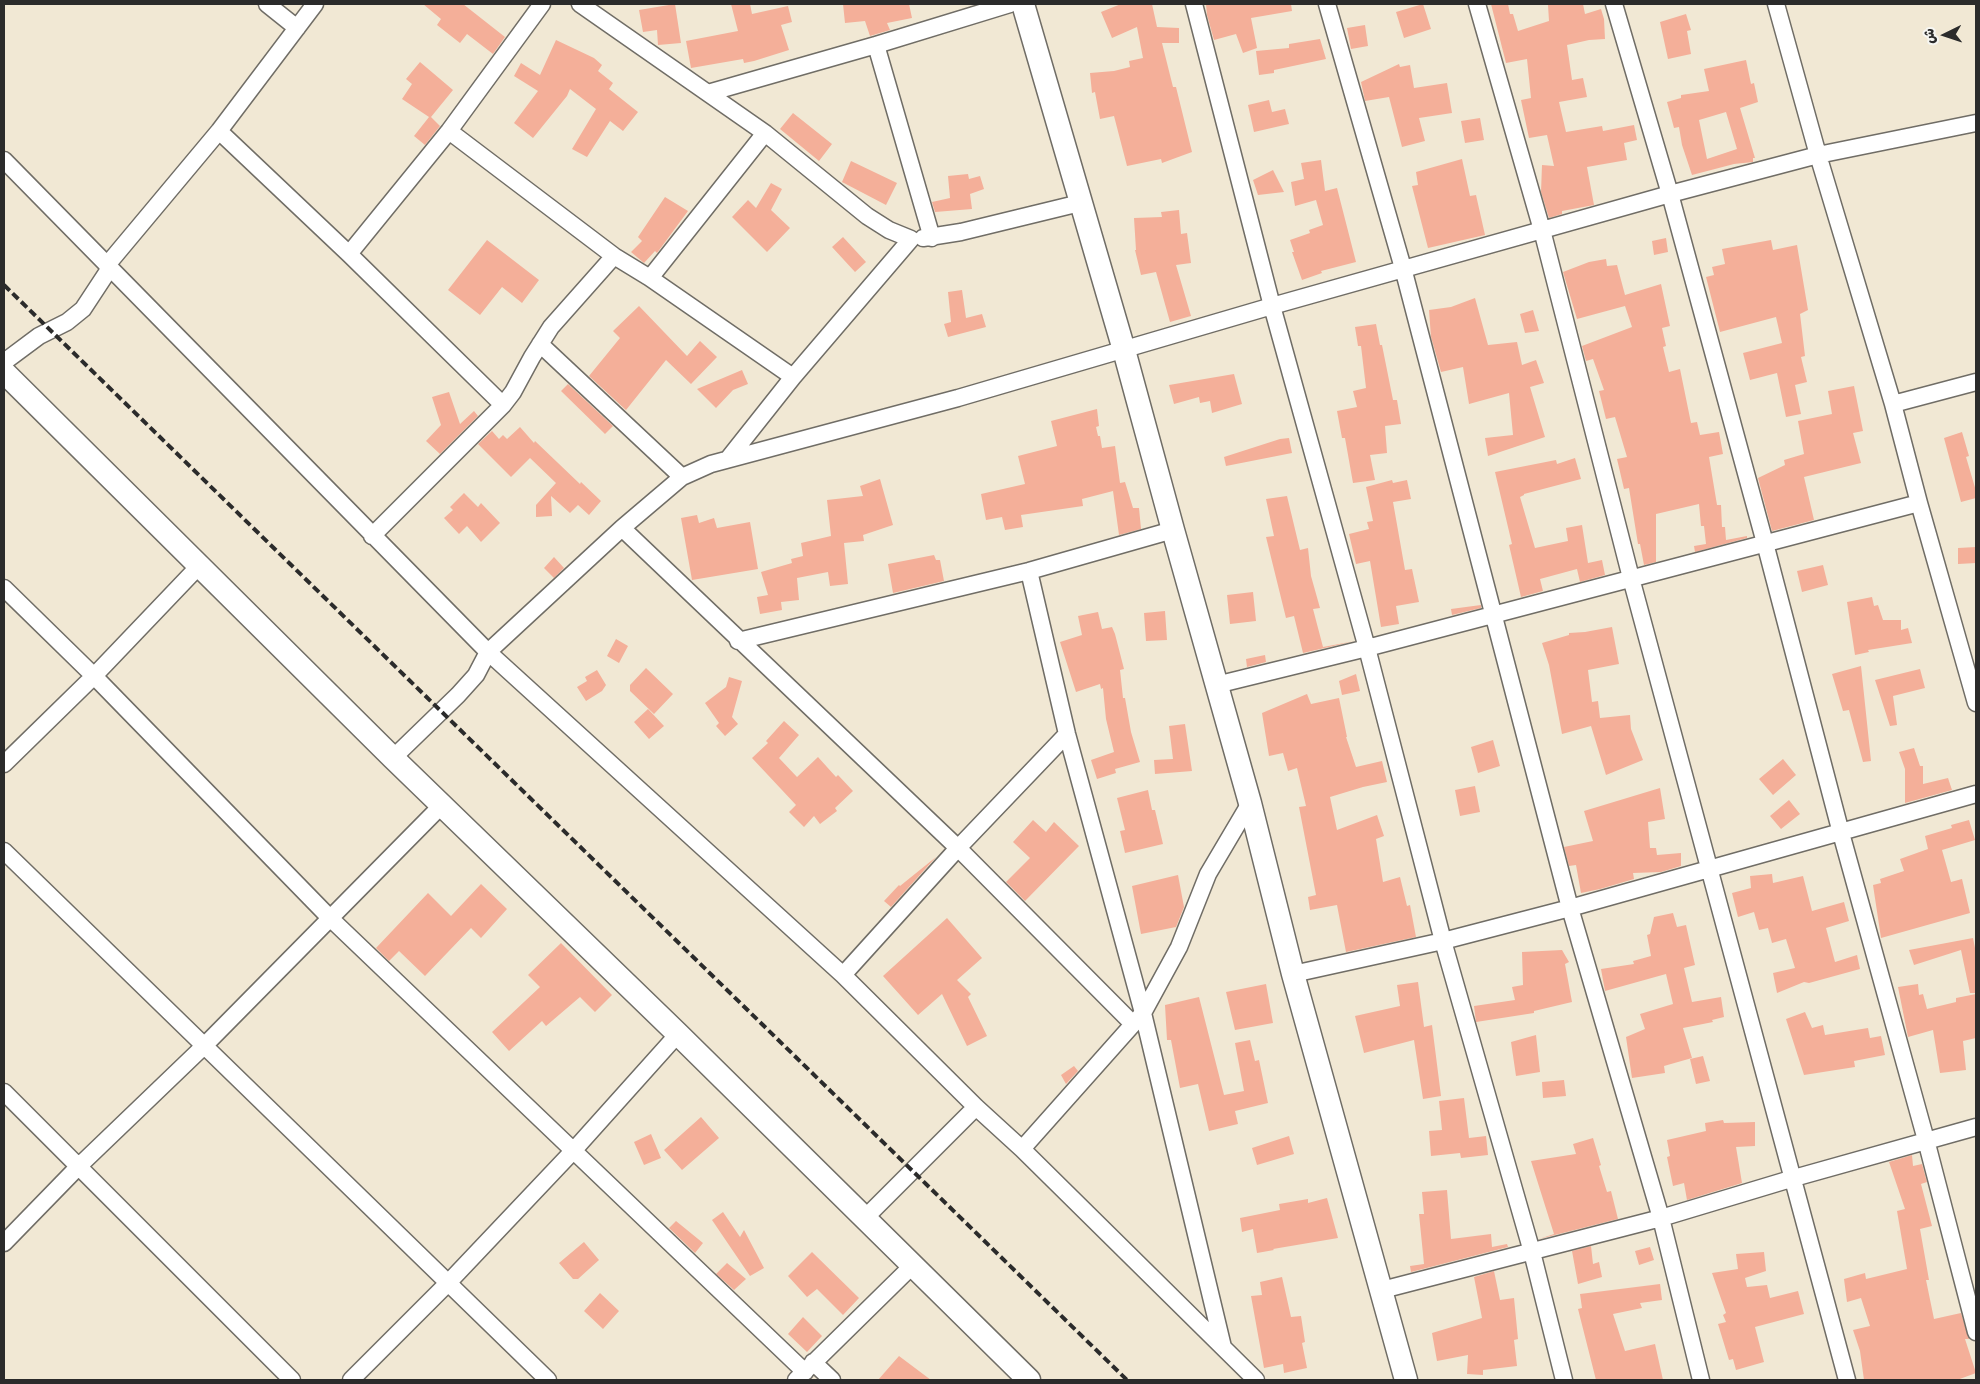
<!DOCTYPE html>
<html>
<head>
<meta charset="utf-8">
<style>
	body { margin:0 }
	#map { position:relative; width:1980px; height:1384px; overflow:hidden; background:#f1e8d4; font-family:Sriracha,"Playpen Sans Arabic",sans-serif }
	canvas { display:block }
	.frame { position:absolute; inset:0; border:5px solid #2b2b2b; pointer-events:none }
	.north { position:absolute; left:1920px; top:10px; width:50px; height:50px; -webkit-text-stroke:4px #f6f6f2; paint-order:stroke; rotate:266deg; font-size:14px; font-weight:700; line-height:20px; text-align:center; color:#2b2b2b }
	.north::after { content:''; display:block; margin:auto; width:18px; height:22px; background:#2b2b2b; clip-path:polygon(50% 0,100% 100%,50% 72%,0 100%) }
</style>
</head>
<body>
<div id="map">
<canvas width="1980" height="1384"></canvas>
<div class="frame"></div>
<div class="north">ش</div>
</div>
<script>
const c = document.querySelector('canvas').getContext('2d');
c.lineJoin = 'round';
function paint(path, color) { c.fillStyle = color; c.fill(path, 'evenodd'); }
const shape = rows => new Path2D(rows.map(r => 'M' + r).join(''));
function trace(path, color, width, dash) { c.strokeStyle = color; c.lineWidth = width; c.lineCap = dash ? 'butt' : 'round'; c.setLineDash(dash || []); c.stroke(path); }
paint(shape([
	[423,4,463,4,505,37,493,54,467,34,460,43,437,25,441,19],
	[675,4,681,43,658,45,657,30,643,32,639,10],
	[731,4,750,4,752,14,788,6,792,22,781,25,789,50,754,61,744,63,743,59,691,68,686,41,738,31],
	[843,4,909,4,912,18,887,23,890,30,870,36,865,21,845,23],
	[1121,4,1152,4,1157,27,1179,28,1179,43,1162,43,1173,87,1176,87,1192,152,1162,163,1161,159,1127,166,1114,116,1100,119,1095,92,1092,93,1090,73,1114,71,1130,67,1129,61,1143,58,1137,27,1112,38,1101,12],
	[1206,4,1291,4,1292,11,1251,18,1257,48,1243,53,1236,34,1214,40,1207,15],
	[1423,4,1431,29,1404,38,1396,12],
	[1491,4,1508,4,1510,14,1513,14,1518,31,1549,21,1548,5,1583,4,1585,14,1601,9,1604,19,1605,39,1589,40,1567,45,1572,80,1583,78,1587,97,1559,102,1566,132,1602,126,1603,131,1634,125,1637,140,1624,143,1627,160,1587,167,1594,205,1562,211,1562,214,1549,218,1541,192,1542,165,1554,166,1547,135,1529,138,1521,100,1531,98,1527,59,1506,63],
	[1686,14,1691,30,1687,31,1691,54,1668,59,1660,22],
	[1365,25,1368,46,1351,49,1347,28],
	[1320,39,1326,59,1274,70,1274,73,1259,75,1256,51,1289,48,1289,44],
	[556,40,594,58,602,65,598,71,613,83,609,89,638,112,623,131,610,121,587,157,572,149,596,109,570,89,567,96,533,138,514,123,538,91,514,76,521,63,540,75],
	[1746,60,1751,84,1754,83,1758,102,1740,108,1755,158,1753,158,1753,162,1734,164,1692,175,1682,145,1679,127,1674,128,1667,102,1681,98,1681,95,1709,91,1704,69],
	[1726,112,1737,149,1707,159,1699,120],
	[420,62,453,90,431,117,440,126,425,145,414,136,429,117,402,99,412,84,406,79],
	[1399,64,1400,67,1410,65,1414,88,1447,83,1452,113,1419,118,1425,141,1402,147,1389,97,1365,101,1361,82],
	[1269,100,1272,112,1285,109,1289,124,1254,132,1248,105],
	[793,113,832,144,819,161,780,129],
	[1480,118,1484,140,1465,143,1461,121],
	[1462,159,1470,196,1476,195,1485,235,1428,248,1412,186,1418,185,1416,172],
	[1321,160,1325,191,1337,188,1356,262,1321,271,1322,273,1302,280,1292,252,1294,252,1290,240,1310,233,1309,230,1323,225,1316,200,1295,206,1291,182,1304,179,1301,163],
	[851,161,897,183,886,205,842,182],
	[1273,170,1284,192,1258,195,1253,180],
	[968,174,969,179,980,176,984,189,970,194,972,209,935,212,932,202,950,198,948,176],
	[771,183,782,189,771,210,790,228,767,252,732,217,748,200,756,208],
	[665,197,688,211,657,253,655,251,644,263,631,252,642,241,638,237],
	[1179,210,1181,234,1187,233,1191,263,1176,265,1191,316,1170,322,1156,272,1141,275,1135,250,1136,250,1134,218,1162,217,1161,212],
	[843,237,866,262,855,272,832,247],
	[1666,238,1668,252,1654,255,1652,241],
	[487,240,539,280,522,303,502,287,480,315,448,290],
	[1771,240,1773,250,1797,245,1808,310,1800,314,1805,356,1801,357,1807,382,1795,385,1801,414,1786,417,1777,373,1750,380,1743,353,1782,343,1776,317,1720,332,1706,277,1714,275,1712,267,1725,264,1722,249],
	[1606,259,1607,266,1617,265,1625,295,1661,284,1670,326,1662,328,1666,346,1663,347,1669,372,1680,369,1691,423,1697,422,1700,435,1719,432,1723,454,1709,457,1717,505,1721,505,1722,527,1725,527,1726,540,1747,536,1747,538,1695,552,1694,546,1706,544,1704,526,1701,526,1699,504,1656,514,1656,562,1644,565,1640,544,1638,544,1629,488,1624,489,1617,459,1627,457,1615,417,1606,419,1599,391,1604,390,1593,359,1586,361,1582,346,1632,327,1625,306,1577,319,1563,272,1589,262],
	[962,290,966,318,982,314,986,327,948,337,944,324,951,322,948,292],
	[1475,298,1488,345,1517,342,1522,365,1536,360,1544,383,1530,387,1545,437,1488,456,1485,438,1513,435,1509,393,1469,404,1463,367,1441,372,1431,337,1429,310,1451,307],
	[639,306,687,356,700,341,717,357,691,384,666,360,626,410,627,411,589,376,620,338,613,331],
	[1533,310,1539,331,1525,333,1520,314],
	[1376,324,1380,345,1382,345,1393,400,1397,400,1401,424,1385,426,1387,453,1370,455,1375,480,1353,483,1345,438,1342,438,1337,411,1357,407,1353,391,1366,388,1361,346,1358,346,1355,327],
	[742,370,748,384,733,390,716,408,697,389],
	[1234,374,1242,404,1212,413,1210,401,1200,403,1199,397,1174,404,1169,385],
	[568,384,613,426,605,434,561,391],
	[1854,386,1863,431,1853,433,1861,463,1804,477,1814,520,1772,531,1758,478,1785,465,1784,460,1804,454,1798,421,1832,414,1828,391],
	[449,392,460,424,474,411,478,416,440,454,426,441,441,425,432,397],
	[1097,409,1099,426,1096,427,1098,436,1100,436,1102,448,1115,446,1120,483,1125,482,1133,508,1139,508,1141,529,1119,535,1113,491,1082,499,1083,506,1021,515,1023,527,1005,530,1002,517,986,520,981,494,1025,484,1018,456,1057,446,1051,421],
	[520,427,534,443,535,441,580,484,581,482,601,501,589,515,578,505,570,513,551,496,552,516,536,517,536,505,556,483,530,458,511,477,478,444,492,431,499,439,503,435,507,439],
	[1962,432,1969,456,1966,457,1976,491,1976,498,1961,502,1944,438],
	[1289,438,1292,453,1226,466,1224,457,1280,439],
	[1575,458,1581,479,1524,494,1524,495,1520,497,1535,548,1568,541,1566,528,1582,525,1588,563,1602,560,1605,575,1580,582,1577,569,1540,579,1543,591,1521,597,1509,545,1512,544,1495,472,1556,460,1557,464],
	[880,479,893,525,863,535,864,541,844,543,848,584,830,586,828,572,797,578,799,600,781,602,782,610,760,614,757,597,768,595,761,572,792,563,791,559,803,556,801,543,831,536,827,500,863,496,860,486],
	[1392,480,1393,483,1407,480,1411,499,1393,502,1405,570,1412,569,1419,602,1396,606,1399,624,1381,627,1370,561,1356,564,1349,534,1369,529,1367,522,1373,521,1366,487],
	[464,493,478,507,481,503,500,523,481,542,467,526,459,534,444,518,453,510,450,507],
	[1287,496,1300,550,1308,548,1311,576,1320,608,1313,609,1323,647,1355,641,1303,653,1294,616,1286,618,1266,537,1274,536,1266,499],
	[697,515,699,523,714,518,717,528,750,522,758,569,692,580,681,518],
	[1976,547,1976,563,1958,564,1958,548],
	[934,555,936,560,940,560,944,581,893,593,888,564],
	[554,557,564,568,554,578,544,568],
	[1823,565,1828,585,1802,592,1797,571],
	[1253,592,1256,621,1230,624,1227,595],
	[1872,597,1874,606,1878,605,1883,620,1901,620,1901,630,1908,628,1912,643,1868,650,1869,652,1855,655,1847,602],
	[1481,605,1481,608,1452,615,1451,609],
	[1165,611,1167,640,1146,641,1144,613],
	[1098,612,1102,629,1112,627,1115,634,1124,669,1120,670,1123,698,1125,698,1131,732,1140,762,1115,769,1116,773,1097,779,1091,760,1114,752,1106,719,1103,688,1101,689,1100,684,1076,692,1060,642,1082,635,1078,616],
	[1612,627,1619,664,1588,670,1592,702,1598,701,1600,718,1630,715,1631,729,1643,760,1606,775,1591,726,1562,734,1549,665,1542,643,1569,635,1569,633,1585,632],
	[616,639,628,646,619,663,607,656],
	[1265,655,1266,662,1247,667,1246,659],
	[1861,666,1871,761,1863,762,1849,710,1843,711,1832,674],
	[646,668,673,694,654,714,630,691,630,685],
	[1920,669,1925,688,1893,696,1897,725,1890,726,1875,680],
	[597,670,606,685,602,691,586,701,577,687,587,681,585,677],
	[1356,674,1360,691,1342,695,1339,681],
	[729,677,742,681,732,717,738,724,725,736,716,726,719,723,705,703,726,687],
	[1307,694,1311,704,1339,698,1347,737,1346,737,1356,767,1382,761,1387,782,1363,787,1330,797,1337,830,1377,815,1384,836,1376,839,1383,882,1400,877,1407,906,1410,905,1416,937,1346,952,1337,905,1310,910,1308,897,1316,895,1299,807,1306,806,1297,768,1288,771,1283,753,1269,756,1262,713],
	[648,709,664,726,649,739,634,722],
	[784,721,799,735,779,758,797,777,818,757,836,777,838,775,853,791,835,808,837,811,820,824,814,816,804,827,789,812,796,805,752,758,768,743,766,741],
	[1185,724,1192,771,1155,774,1154,760,1173,759,1169,726],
	[1493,740,1500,766,1478,773,1471,747],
	[1914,748,1920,766,1923,766,1923,784,1948,778,1952,790,1905,803,1905,769,1899,752],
	[1783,759,1796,775,1773,795,1759,779],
	[1475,786,1480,812,1460,816,1455,790],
	[1660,788,1665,819,1648,822,1650,848,1656,848,1657,855,1681,853,1681,866,1661,872,1633,873,1634,879,1600,889,1581,893,1576,865,1569,866,1564,847,1593,841,1584,811],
	[1148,790,1152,810,1155,810,1163,844,1125,853,1120,831,1125,830,1117,798],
	[1789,800,1800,814,1781,829,1770,816],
	[1033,820,1046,832,1054,822,1079,846,1025,901,1006,882,1030,858,1013,842],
	[1969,820,1975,840,1942,850,1951,882,1962,879,1970,913,1881,938,1873,885,1881,883,1880,879,1904,871,1900,859,1928,849,1925,836,1952,828,1951,825],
	[936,857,891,907,884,901,899,885,900,886],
	[1772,874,1773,883,1803,876,1812,911,1844,902,1849,921,1826,928,1835,962,1857,955,1860,969,1809,983,1804,982,1777,993,1773,973,1795,968,1786,939,1772,943,1768,928,1759,930,1754,912,1738,917,1732,893,1751,888,1750,876],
	[1178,875,1184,907,1176,927,1141,934,1132,886],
	[481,884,507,909,481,938,471,928,425,976,399,951,389,961,376,948,428,893,451,916],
	[1673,913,1677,927,1686,925,1695,965,1684,968,1692,1002,1721,997,1724,1017,1712,1020,1713,1022,1683,1028,1692,1058,1664,1066,1665,1073,1632,1078,1626,1037,1645,1029,1640,1014,1673,1004,1666,974,1605,991,1601,969,1634,964,1633,961,1651,956,1647,935,1650,934,1654,917],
	[947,918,982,958,957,980,971,994,968,997,987,1036,967,1046,942,994,918,1015,883,976],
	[1973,938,1976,953,1976,993,1970,993,1961,950,1914,965,1909,950],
	[561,943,612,995,595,1012,580,997,546,1026,542,1021,509,1051,492,1032,540,987,528,975],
	[1562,950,1569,962,1565,964,1572,1002,1534,1011,1534,1013,1476,1022,1474,1006,1515,1000,1512,987,1523,985,1522,952],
	[1418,982,1424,1027,1432,1025,1441,1096,1423,1099,1414,1040,1364,1053,1355,1016,1400,1006,1397,985],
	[1266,984,1273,1023,1235,1030,1226,992],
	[1918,984,1919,995,1923,994,1927,1009,1956,1002,1956,998,1976,994,1976,1038,1963,1041,1966,1070,1940,1073,1933,1030,1908,1037,1898,987],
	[1199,997,1224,1095,1244,1091,1235,1043,1250,1040,1255,1061,1259,1060,1268,1103,1235,1111,1238,1124,1209,1131,1198,1084,1180,1088,1171,1040,1167,1040,1165,1005],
	[1805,1012,1812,1028,1823,1025,1825,1035,1868,1028,1870,1038,1881,1036,1885,1055,1854,1061,1855,1067,1804,1075,1786,1019],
	[1536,1035,1540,1072,1516,1076,1511,1042],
	[1703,1056,1710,1081,1696,1084,1690,1059],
	[1074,1066,1078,1071,1066,1084,1061,1075],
	[1564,1080,1566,1096,1543,1098,1542,1082],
	[1464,1098,1469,1138,1486,1136,1488,1155,1461,1158,1460,1153,1431,1156,1429,1131,1442,1130,1439,1101],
	[701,1117,719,1138,682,1170,664,1150],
	[1723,1120,1724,1123,1755,1122,1755,1146,1736,1147,1742,1183,1687,1200,1684,1183,1673,1186,1667,1157,1670,1156,1667,1140,1706,1131,1705,1123],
	[651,1134,661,1158,644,1165,634,1142],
	[1289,1136,1294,1154,1257,1165,1252,1148],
	[1593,1138,1601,1165,1599,1166,1607,1192,1611,1191,1618,1219,1539,1239,1554,1234,1531,1161,1576,1154,1573,1144],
	[1912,1155,1913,1166,1922,1164,1927,1182,1921,1184,1932,1226,1920,1229,1929,1280,1926,1280,1934,1319,1961,1313,1969,1339,1965,1339,1976,1373,1957,1380,1864,1380,1860,1351,1853,1330,1870,1326,1861,1298,1847,1302,1844,1279,1865,1273,1866,1279,1907,1269,1897,1211,1905,1209,1889,1162],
	[1447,1190,1451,1239,1491,1234,1492,1247,1507,1244,1508,1247,1411,1272,1410,1266,1424,1264,1419,1214,1424,1214,1422,1192],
	[1327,1198,1338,1238,1273,1249,1274,1250,1257,1253,1253,1229,1242,1232,1240,1218,1280,1210,1279,1204,1308,1199,1308,1203],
	[723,1212,740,1237,744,1230,764,1268,750,1276,712,1220],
	[676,1221,703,1243,695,1253,669,1228],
	[584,1242,599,1260,578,1279,573,1279,559,1263],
	[1591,1246,1593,1264,1599,1262,1602,1277,1578,1284,1572,1251],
	[1650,1247,1654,1260,1639,1265,1635,1251],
	[812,1252,859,1298,843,1315,817,1289,807,1297,788,1276],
	[1764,1252,1766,1271,1745,1278,1747,1287,1767,1285,1770,1298,1798,1291,1804,1314,1755,1327,1764,1362,1736,1370,1733,1359,1729,1360,1718,1324,1726,1322,1723,1315,1726,1313,1712,1273,1738,1269,1736,1254],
	[727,1263,746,1279,734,1290,716,1274],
	[1494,1271,1500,1300,1514,1298,1518,1339,1514,1340,1517,1366,1483,1370,1483,1375,1467,1374,1468,1355,1437,1361,1432,1333,1482,1318,1474,1277],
	[1282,1277,1291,1317,1301,1316,1305,1342,1302,1343,1307,1368,1284,1373,1283,1364,1264,1368,1251,1296,1262,1295,1260,1282],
	[1660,1284,1662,1300,1640,1303,1642,1308,1613,1314,1625,1351,1655,1344,1663,1380,1596,1380,1578,1309,1582,1308,1580,1294],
	[600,1293,619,1311,603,1329,584,1311],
	[803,1317,822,1336,807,1352,788,1334],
	[899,1356,931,1380,878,1380]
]), '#f4af99');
const street = shape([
	[267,4,297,28],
	[580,4,765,133,867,216,889,230,911,239,793,377,728,459],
	[1194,4,1272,306,1367,648,1443,941,1532,1252,1564,1380],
	[1327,4,1403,268,1570,908,1661,1218,1701,1380],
	[1477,4,1542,230,1631,578,1847,1380],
	[1614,4,1670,194,1765,543,1841,833,1926,1140,1976,1332],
	[1776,4,1818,155,1893,404,1919,503,1976,703],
	[876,45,932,238],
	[708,93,876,45,1010,4],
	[219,131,349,254,503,405],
	[449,131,614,256,650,278,793,377],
	[4,160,488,652,843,975,976,1107,1022,1149,1256,1380],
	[923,238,961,232,1080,203],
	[349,254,449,131,542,4],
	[650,278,765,133],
	[540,344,682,477],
	[4,362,39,336,67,322,83,309,108,271,107,265,219,131,315,4],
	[1893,404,1976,382],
	[622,528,958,848,1133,1024],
	[372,536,503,405,513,392,532,357,551,327,614,256],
	[1029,571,1067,734,1143,1013,1223,1347],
	[4,588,94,676,330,918,805,1372],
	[738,641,1029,571,1173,530],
	[1216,685,1367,648,1919,503],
	[393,758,458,695,476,675,488,652,622,528,682,477,711,464,958,398,1272,306,1670,194,1818,155,1976,123],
	[4,764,94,676,199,566],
	[4,851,548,1380],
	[1293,974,1443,941,1570,908,1976,794],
	[843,975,958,848,1067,734],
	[4,1092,292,1380],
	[1022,1149,1143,1013,1179,947,1208,874,1250,803],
	[864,1219,976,1107],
	[4,1243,79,1166,204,1046,442,805],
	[1382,1290,1661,1218,1794,1178,1976,1127],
	[813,1362,832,1380],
	[351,1380,448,1283,574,1150,678,1034],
	[796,1380,912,1266]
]);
const secondary = shape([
	[1023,4,1124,350,1173,530,1250,803,1293,974,1406,1380],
	[4,372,393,758,678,1034,1029,1380]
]);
trace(street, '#706d66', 19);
trace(secondary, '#706d66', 25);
trace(street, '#fff', 16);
trace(secondary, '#fff', 22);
trace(shape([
	[4,285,1127,1380]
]), '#2b2b2b', 4, [8, 4]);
</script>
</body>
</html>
